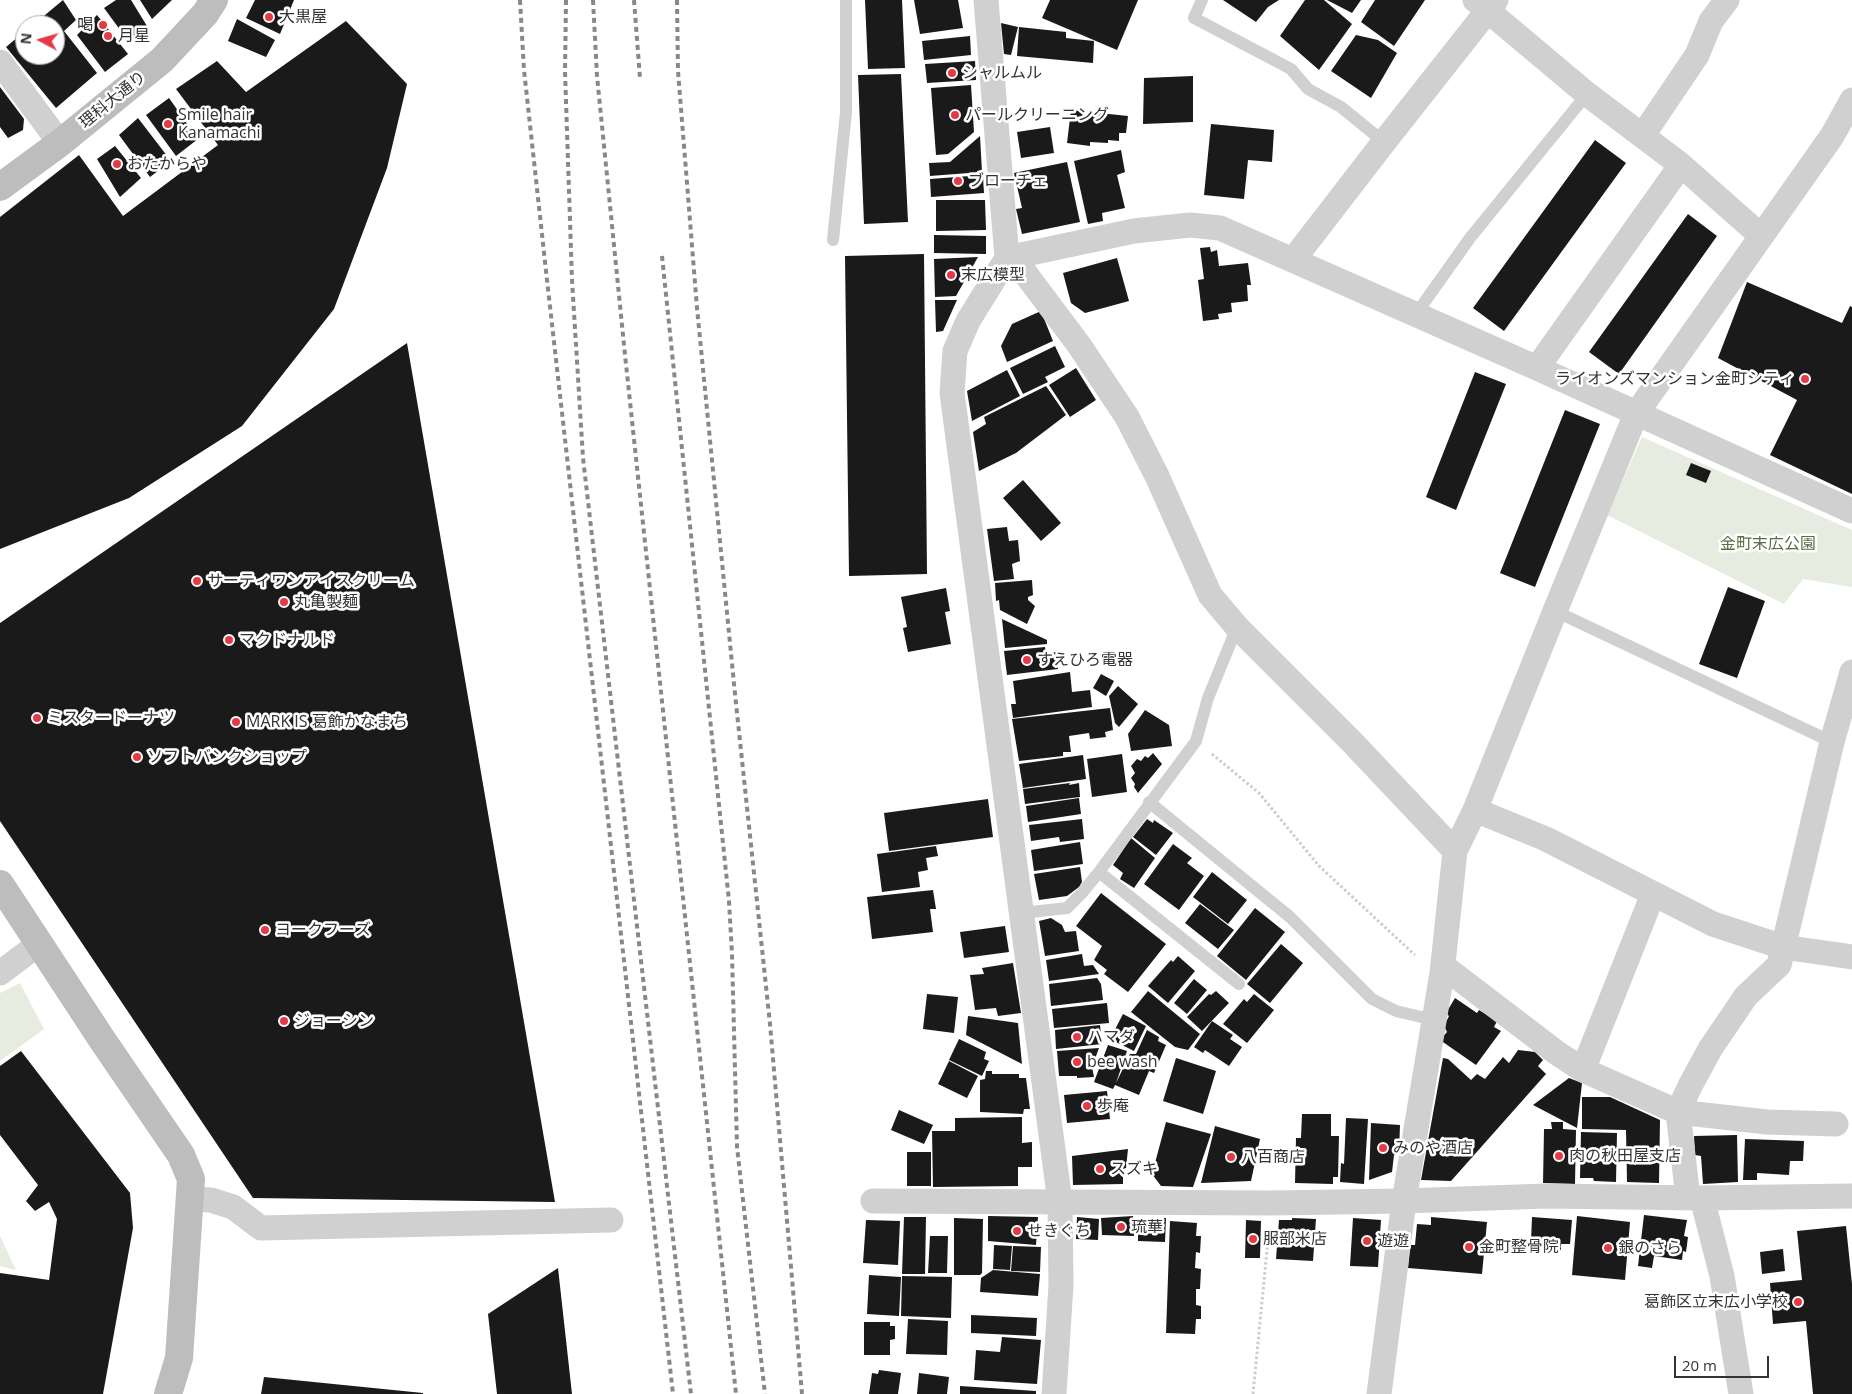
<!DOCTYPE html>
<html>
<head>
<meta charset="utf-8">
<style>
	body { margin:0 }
	#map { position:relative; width:1852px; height:1394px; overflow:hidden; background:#fff; font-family:"Open Sans",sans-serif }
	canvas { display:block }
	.north { position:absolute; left:15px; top:15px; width:50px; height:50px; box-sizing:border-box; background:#fff; border:1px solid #adadad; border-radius:50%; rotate:276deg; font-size:14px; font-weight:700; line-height:20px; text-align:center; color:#333 }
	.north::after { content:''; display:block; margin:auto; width:18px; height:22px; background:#e63946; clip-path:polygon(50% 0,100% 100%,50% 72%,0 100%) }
	.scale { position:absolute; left:1674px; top:1356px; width:95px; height:22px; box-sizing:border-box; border:2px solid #333; border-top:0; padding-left:6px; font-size:15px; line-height:18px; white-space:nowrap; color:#333; -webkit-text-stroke:4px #fff; paint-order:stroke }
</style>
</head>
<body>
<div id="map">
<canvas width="1852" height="1394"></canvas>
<div class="north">N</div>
<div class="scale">20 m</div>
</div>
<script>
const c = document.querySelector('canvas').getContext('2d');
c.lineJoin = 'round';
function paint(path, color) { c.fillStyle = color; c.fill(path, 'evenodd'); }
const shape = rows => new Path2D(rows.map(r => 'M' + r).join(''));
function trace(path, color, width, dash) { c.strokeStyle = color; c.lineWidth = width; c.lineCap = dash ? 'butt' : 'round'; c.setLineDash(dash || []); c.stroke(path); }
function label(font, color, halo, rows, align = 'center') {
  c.font = font + ' "Open Sans","Noto Sans JP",sans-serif'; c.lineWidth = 5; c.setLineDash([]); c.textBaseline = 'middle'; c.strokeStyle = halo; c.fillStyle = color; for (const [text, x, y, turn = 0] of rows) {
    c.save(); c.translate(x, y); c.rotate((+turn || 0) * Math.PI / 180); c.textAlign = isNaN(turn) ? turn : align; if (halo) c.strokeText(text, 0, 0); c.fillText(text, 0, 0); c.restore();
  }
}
paint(shape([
	[1642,437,1852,530,1852,587,1803,579,1784,604,1607,515],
	[20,983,44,1029,0,1061,0,993],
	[0,1236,16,1270,0,1266]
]), '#e6ecdf');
paint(shape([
	[63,0,76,20,64,31,97,73,56,108,6,47,25,31,25,55,55,55,55,25,33,25],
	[116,0,131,0,147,26,129,42,104,8],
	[140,0,172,0,152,19],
	[255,0,294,0,280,34,246,18],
	[865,0,902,0,905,68,868,69],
	[914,0,958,0,963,28,920,34],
	[1050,0,1138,0,1117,50,1042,18],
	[1223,0,1279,0,1268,7,1256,22],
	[1305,0,1324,0,1352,24,1319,70,1280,36],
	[1327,0,1361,0,1352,13],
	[1375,0,1425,0,1394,46,1361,22],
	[97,15,128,54,105,72,77,35],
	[237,19,275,40,266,57,228,41],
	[346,21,407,84,387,168,334,309,242,426,129,498,0,549,0,217,79,155,123,216,218,145,176,89,217,61,246,92],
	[1001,23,1018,27,1011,55,1004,54],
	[1019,27,1066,32,1066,38,1094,41,1093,63,1017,56],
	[1356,35,1378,40,1397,53,1371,98,1331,71],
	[970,36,971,55,924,60,922,41],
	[975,61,976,80,927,83,925,64],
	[901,74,908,222,864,224,858,75],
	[1193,76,1193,122,1143,124,1144,78],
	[971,85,974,132,948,154,936,155,931,88],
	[0,87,24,119,23,130,8,138,0,127],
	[169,98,198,139,176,156,146,115],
	[1071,110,1128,116,1126,133,1119,133,1119,141,1108,140,1108,143,1090,142,1090,146,1067,143],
	[138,118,171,161,150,177,119,135],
	[1211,124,1274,130,1272,162,1248,160,1244,199,1204,195],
	[1050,127,1054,153,1021,158,1017,132],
	[980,136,982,172,930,176,929,163,950,162],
	[1595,140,1626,163,1504,331,1473,308],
	[115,146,141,178,120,197,97,159],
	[1121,150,1125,172,1117,175,1125,208,1102,213,1103,221,1088,224,1074,161],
	[1067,162,1080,222,1022,234,1016,209,1022,208,1014,173],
	[983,175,984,193,931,197,930,179],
	[936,200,985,200,986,230,936,231],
	[1688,214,1717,236,1619,374,1589,352],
	[934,235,986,236,986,254,934,253],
	[1210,247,1211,252,1217,250,1219,266,1248,263,1251,285,1247,285,1248,301,1231,303,1232,312,1218,314,1219,319,1203,321,1198,280,1204,279,1200,248],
	[924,254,927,574,849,576,845,256],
	[978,257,956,296,935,297,934,259],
	[1117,258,1129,301,1085,313,1071,303,1063,273],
	[1747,282,1842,323,1850,306,1852,307,1852,494,1770,455,1797,400,1718,358],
	[935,300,957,300,943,331,936,332],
	[1041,311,1053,341,1007,362,1001,346,1012,324],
	[407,343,555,1202,253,1198,0,821,0,623],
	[1055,346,1065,367,1045,377,1048,382,1023,394,1010,368],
	[1076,368,1096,400,1070,417,1049,385],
	[1007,370,1020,396,972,421,967,391],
	[1475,372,1506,384,1456,510,1426,497],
	[1046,386,1066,415,1016,453,979,471,973,432,986,424,984,417],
	[1565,410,1600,424,1535,587,1500,573],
	[1691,463,1711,471,1706,483,1686,475],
	[1023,480,1061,523,1041,541,1003,498],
	[1007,527,1009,541,1018,540,1020,561,1012,564,1014,579,994,581,987,529],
	[1032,580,1033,595,1028,597,1028,600,1035,606,1027,624,1000,610,999,600,996,601,995,583],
	[1728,587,1765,601,1737,678,1699,664],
	[946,588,950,611,945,612,951,644,908,652,903,628,907,627,901,597],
	[1002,619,1047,640,1047,644,1005,648],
	[1045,647,1046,654,1056,652,1058,669,1007,675,1004,651],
	[1070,672,1072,692,1090,690,1092,707,1013,718,1011,704,1016,704,1013,681],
	[1101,674,1114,681,1106,696,1093,688],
	[1118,686,1138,704,1119,727,1115,723,1109,696],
	[1110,708,1113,730,1105,732,1106,737,1090,739,1089,733,1069,736,1071,752,1063,752,1063,756,1019,761,1012,719],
	[1145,710,1169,725,1172,746,1131,751,1128,734],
	[1153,753,1162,764,1138,793,1134,787,1135,784,1131,778,1135,773,1131,766,1137,759,1141,761,1145,756,1148,758],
	[1122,754,1127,792,1092,797,1087,759],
	[1083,755,1086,779,1023,788,1019,764],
	[1070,783,1069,785,1079,783,1080,797,1025,804,1023,789],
	[1079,798,1081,814,1028,822,1026,806],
	[988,799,993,837,889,851,884,813],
	[1082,819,1084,839,1060,842,1059,837,1031,841,1029,825],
	[1147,819,1153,823,1154,820,1173,833,1156,855,1133,837],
	[1131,838,1155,858,1134,888,1120,879,1123,873,1113,865],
	[1080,842,1083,864,1034,871,1031,850],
	[1173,844,1192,858,1187,863,1204,876,1179,910,1144,884],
	[936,846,938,856,926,858,928,870,918,872,920,887,882,892,877,854],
	[1080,867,1082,882,1079,887,1067,896,1039,900,1034,874],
	[1212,872,1247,900,1228,924,1193,897],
	[933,890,936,909,930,909,933,932,872,939,867,897],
	[1101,893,1166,944,1128,992,1104,974,1107,970,1094,960,1102,946,1076,926],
	[1200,904,1234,930,1218,949,1185,923],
	[1255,908,1285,932,1246,980,1217,956],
	[1051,918,1062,925,1065,932,1076,931,1079,951,1045,956,1039,921],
	[1005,926,1009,952,964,958,960,932],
	[1281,944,1303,963,1270,1003,1247,984],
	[1082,954,1084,966,1093,965,1099,974,1049,981,1046,960],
	[1178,956,1195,971,1168,1003,1148,986,1171,960,1173,962],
	[1013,963,1021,1013,998,1016,996,1008,975,1010,970,975,984,974,982,968],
	[1097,978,1101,984,1103,1000,1051,1006,1049,984],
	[1194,979,1207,990,1187,1014,1174,1003],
	[1148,991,1200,1034,1188,1050,1175,1047,1131,1012],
	[1216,991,1229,1003,1202,1031,1187,1017,1209,994,1211,995],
	[927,994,958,997,954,1033,923,1029],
	[1254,994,1274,1010,1247,1043,1223,1024,1244,999,1247,1002],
	[1455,998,1477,1013,1479,1010,1497,1021,1494,1027,1501,1031,1476,1065,1440,1040,1447,1032,1444,1026,1449,1016,1446,1013],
	[1107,1003,1109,1023,1054,1028,1052,1009],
	[1123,1014,1146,1026,1134,1051,1110,1039],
	[968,1016,1018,1023,1022,1064,966,1035],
	[1212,1021,1233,1035,1230,1039,1242,1047,1229,1066,1205,1050,1203,1053,1194,1047],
	[1100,1025,1102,1044,1056,1049,1055,1030],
	[1147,1030,1159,1037,1158,1041,1166,1045,1154,1073,1149,1071,1139,1095,1115,1085,1113,1089,1094,1082,1108,1045,1127,1051,1116,1083,1130,1054,1136,1054],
	[959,1039,986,1052,984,1059,989,1061,982,1076,949,1060],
	[1099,1048,1092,1067,1094,1077,1077,1078,1077,1076,1059,1076,1057,1051],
	[1518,1050,1535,1052,1543,1060,1538,1066,1546,1074,1451,1181,1421,1180,1443,1058,1448,1059,1471,1080,1477,1074,1485,1079,1503,1057,1509,1063],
	[21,1051,130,1193,133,1228,103,1394,0,1394,0,1273,49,1280,57,1219,49,1202,35,1211,26,1201,38,1185,0,1135,0,1066],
	[1176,1058,1216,1071,1203,1114,1163,1101],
	[949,1061,978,1076,967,1098,938,1084],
	[986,1071,992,1071,992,1074,1019,1074,1019,1078,1026,1078,1030,1109,1024,1109,1023,1114,980,1112,980,1080,985,1079],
	[1569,1078,1582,1083,1577,1128,1533,1105],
	[1107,1091,1110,1119,1067,1123,1064,1095],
	[1582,1097,1610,1097,1660,1120,1659,1183,1627,1182,1626,1130,1582,1129],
	[899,1110,933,1125,924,1144,891,1130],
	[1302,1114,1331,1114,1331,1136,1339,1136,1338,1177,1333,1177,1333,1184,1295,1183,1296,1138,1301,1138],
	[1022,1117,1022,1143,1032,1142,1032,1167,1018,1167,1018,1186,933,1187,932,1131,955,1131,955,1118],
	[1346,1118,1368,1119,1364,1184,1340,1182,1341,1163,1344,1164],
	[1166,1122,1211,1134,1193,1187,1161,1186,1152,1174],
	[1551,1122,1563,1122,1563,1129,1576,1130,1575,1184,1543,1183,1544,1129,1552,1129],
	[1371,1123,1400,1125,1399,1153,1394,1155,1392,1172,1369,1180],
	[1215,1126,1260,1139,1251,1181,1201,1183],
	[1581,1132,1617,1133,1616,1182,1594,1181,1593,1178,1580,1178],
	[1737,1135,1738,1182,1703,1184,1701,1156,1695,1155,1694,1136],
	[1745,1139,1804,1141,1803,1161,1790,1161,1789,1175,1757,1173,1757,1180,1743,1180],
	[1128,1149,1126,1168,1123,1169,1123,1184,1073,1185,1072,1156],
	[907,1152,931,1152,931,1186,907,1186],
	[1644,1215,1687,1220,1684,1236,1688,1237,1686,1252,1683,1251,1682,1260,1654,1256,1652,1268,1638,1266],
	[988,1216,1038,1217,1036,1245,988,1241],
	[1133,1216,1134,1236,1102,1235,1101,1218],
	[1577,1216,1630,1222,1625,1280,1572,1275],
	[904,1217,926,1217,925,1274,902,1274],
	[1077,1217,1099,1219,1098,1240,1076,1239],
	[1431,1217,1487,1222,1482,1274,1408,1268,1410,1245,1415,1245,1417,1224,1431,1225],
	[1532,1217,1572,1220,1570,1244,1561,1244,1561,1250,1545,1249,1545,1243,1531,1242],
	[954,1218,983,1219,982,1273,980,1275,954,1275],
	[1138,1218,1166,1218,1165,1242,1138,1241],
	[1292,1218,1316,1219,1313,1261,1276,1259,1279,1220,1292,1220],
	[1353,1218,1381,1220,1378,1267,1350,1266],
	[866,1220,900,1221,898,1265,863,1263],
	[1246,1220,1261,1221,1260,1258,1245,1258],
	[1170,1221,1197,1223,1196,1236,1201,1236,1200,1253,1196,1252,1195,1268,1201,1269,1200,1289,1196,1289,1196,1305,1201,1306,1201,1319,1196,1319,1195,1334,1166,1333],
	[1846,1226,1852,1284,1852,1394,1813,1394,1806,1321,1773,1324,1770,1283,1802,1280,1797,1231],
	[930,1236,948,1236,947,1273,928,1273],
	[994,1245,1012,1246,1010,1270,993,1269],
	[1013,1246,1041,1247,1040,1272,1011,1271],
	[1783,1249,1785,1271,1762,1274,1760,1252],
	[558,1268,572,1394,497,1394,488,1314],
	[993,1270,1040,1274,1038,1296,980,1292,981,1278],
	[869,1275,901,1277,899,1316,867,1314],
	[902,1276,952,1277,951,1318,901,1316],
	[971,1315,1037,1318,1036,1336,971,1333],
	[908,1319,948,1321,947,1355,906,1354],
	[864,1322,890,1322,890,1326,895,1326,895,1339,890,1340,890,1355,864,1355],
	[1002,1337,1041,1340,1037,1384,974,1380,976,1350,1000,1352],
	[879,1370,901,1373,898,1394,869,1394,872,1373,878,1374],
	[919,1373,949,1377,947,1394,917,1394],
	[264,1377,423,1393,423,1394,261,1394],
	[960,1386,1036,1391,1036,1394,960,1394]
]), '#1a1a1a');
trace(shape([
	[1212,754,1259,793,1319,866,1415,955],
	[1253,1394,1269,1230]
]), '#cdcdcd', 3, [2.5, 2.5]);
trace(shape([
	[1202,0,1194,18,1291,69,1308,89,1341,107,1384,142],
	[833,240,846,112,846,0],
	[1416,314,1470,238,1587,94],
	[1555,611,1832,742],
	[1149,802,1290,917,1372,999,1396,1011,1434,1020],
	[1099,872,1239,984],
	[1022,913,1067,908,1082,893,1099,872,1196,741,1208,698,1237,627]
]), '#d0d0d0', 12);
trace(shape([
	[986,0,1007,258,968,321,955,351,952,393,1060,1202,1061,1285,1054,1394],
	[1475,0,1587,94,1681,165,1760,235],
	[0,62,60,143],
	[1643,135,1697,55,1711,21,1727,0],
	[1013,257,1079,345,1127,417,1157,476,1210,595,1237,627,1352,742,1455,851,1442,973,1404,1201,1379,1394],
	[1007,258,1134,231,1190,225,1220,228,1537,368,1852,511],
	[1293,260,1384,142,1496,0],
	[1537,368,1681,165],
	[1475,810,1546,839,1713,924,1783,947,1852,957],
	[1455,851,1475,810,1555,611,1636,414,1832,136,1852,100],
	[1443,966,1557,1053,1583,1070,1678,1112,1767,1122,1836,1124],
	[0,973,40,943],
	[1583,1070,1653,894],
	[1688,1198,1678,1112,1690,1086,1710,1049,1746,996,1779,965,1832,742,1852,672],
	[1702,1198,1722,1276,1741,1394],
	[190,1199,211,1200,233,1207,261,1228,611,1220],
	[873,1201,1271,1203,1404,1201,1546,1196,1702,1198,1852,1196]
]), '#d0d0d0', 25);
trace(shape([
	[0,187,60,143,162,60,205,14,214,0],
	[0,884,103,1041,181,1155,191,1179,179,1358,168,1394]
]), '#bdbdbd', 28);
trace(shape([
	[520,0,524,70,547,280,673,1394],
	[566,0,565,71,572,280,583,458,691,1394],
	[593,0,597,76,625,355,736,1394],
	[634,0,640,78],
	[677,0,678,71,697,308,735,694,770,1024,802,1394],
	[662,256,729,901,732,954,737,1147,765,1394]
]), '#888', 4, [5, 4]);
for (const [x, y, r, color] of [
	[269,17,5,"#e63946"],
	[103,25,5,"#e63946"],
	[108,36,5,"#e63946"],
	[952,73,5,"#e63946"],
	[955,115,5,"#e63946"],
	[168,124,5,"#e63946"],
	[117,164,5,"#e63946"],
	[958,181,5,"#e63946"],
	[951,275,5,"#e63946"],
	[1805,379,5,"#e63946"],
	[197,581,5,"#e63946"],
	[284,602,5,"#e63946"],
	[229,640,5,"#e63946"],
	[1027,660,5,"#e63946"],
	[37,718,5,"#e63946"],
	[236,722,5,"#e63946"],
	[137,757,5,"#e63946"],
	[265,930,5,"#e63946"],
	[284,1021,5,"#e63946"],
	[1077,1037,5,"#e63946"],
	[1077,1062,5,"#e63946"],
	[1087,1106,5,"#e63946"],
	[1383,1148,5,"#e63946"],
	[1559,1156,5,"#e63946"],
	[1231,1157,5,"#e63946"],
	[1100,1169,5,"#e63946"],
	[1121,1227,5,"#e63946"],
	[1017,1231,5,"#e63946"],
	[1253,1239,5,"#e63946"],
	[1367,1241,5,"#e63946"],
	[1469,1247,5,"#e63946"],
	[1608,1248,5,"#e63946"],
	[1798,1302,5,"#e63946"]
]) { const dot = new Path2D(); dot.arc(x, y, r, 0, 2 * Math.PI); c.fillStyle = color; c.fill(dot); trace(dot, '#fff', 2); }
label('16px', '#333', '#fff', [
	["大黒屋",279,17],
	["喝",93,25,"right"],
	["月星",118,36],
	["シャルムル",962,73],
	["Smile hair",178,115],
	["Kanamachi",178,133],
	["パールクリーニング",965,115],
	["おたからや",127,164],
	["ブローチェ",968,181],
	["末広模型",961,275],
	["ライオンズマンション金町シティ",1795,379,"right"],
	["サーティワンアイスクリーム",207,581],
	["丸亀製麺",294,602],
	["マクドナルド",239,640],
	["すえひろ電器",1037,660],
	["ミスタードーナツ",47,718],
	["MARK IS 葛飾かなまち",246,722],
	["ソフトバンクショップ",147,757],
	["ヨークフーズ",275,930],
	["ジョーシン",294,1021],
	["ハマダ",1087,1037],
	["bee wash",1087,1062],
	["歩庵",1097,1106],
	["みのや酒店",1393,1148],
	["肉の秋田屋支店",1569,1156],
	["八百商店",1241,1157],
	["スズキ",1110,1169],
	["琉華",1131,1227],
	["せきぐち",1027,1231],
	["服部米店",1263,1239],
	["遊遊",1377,1241],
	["金町整骨院",1479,1247],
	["銀のさら",1618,1248],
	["葛飾区立末広小学校",1788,1302,"right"]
], 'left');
label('16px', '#333', '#fff', [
	["理科大通り",113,100,-39]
]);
label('16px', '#56703f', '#fff', [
	["金町末広公園",1768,544]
]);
</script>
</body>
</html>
